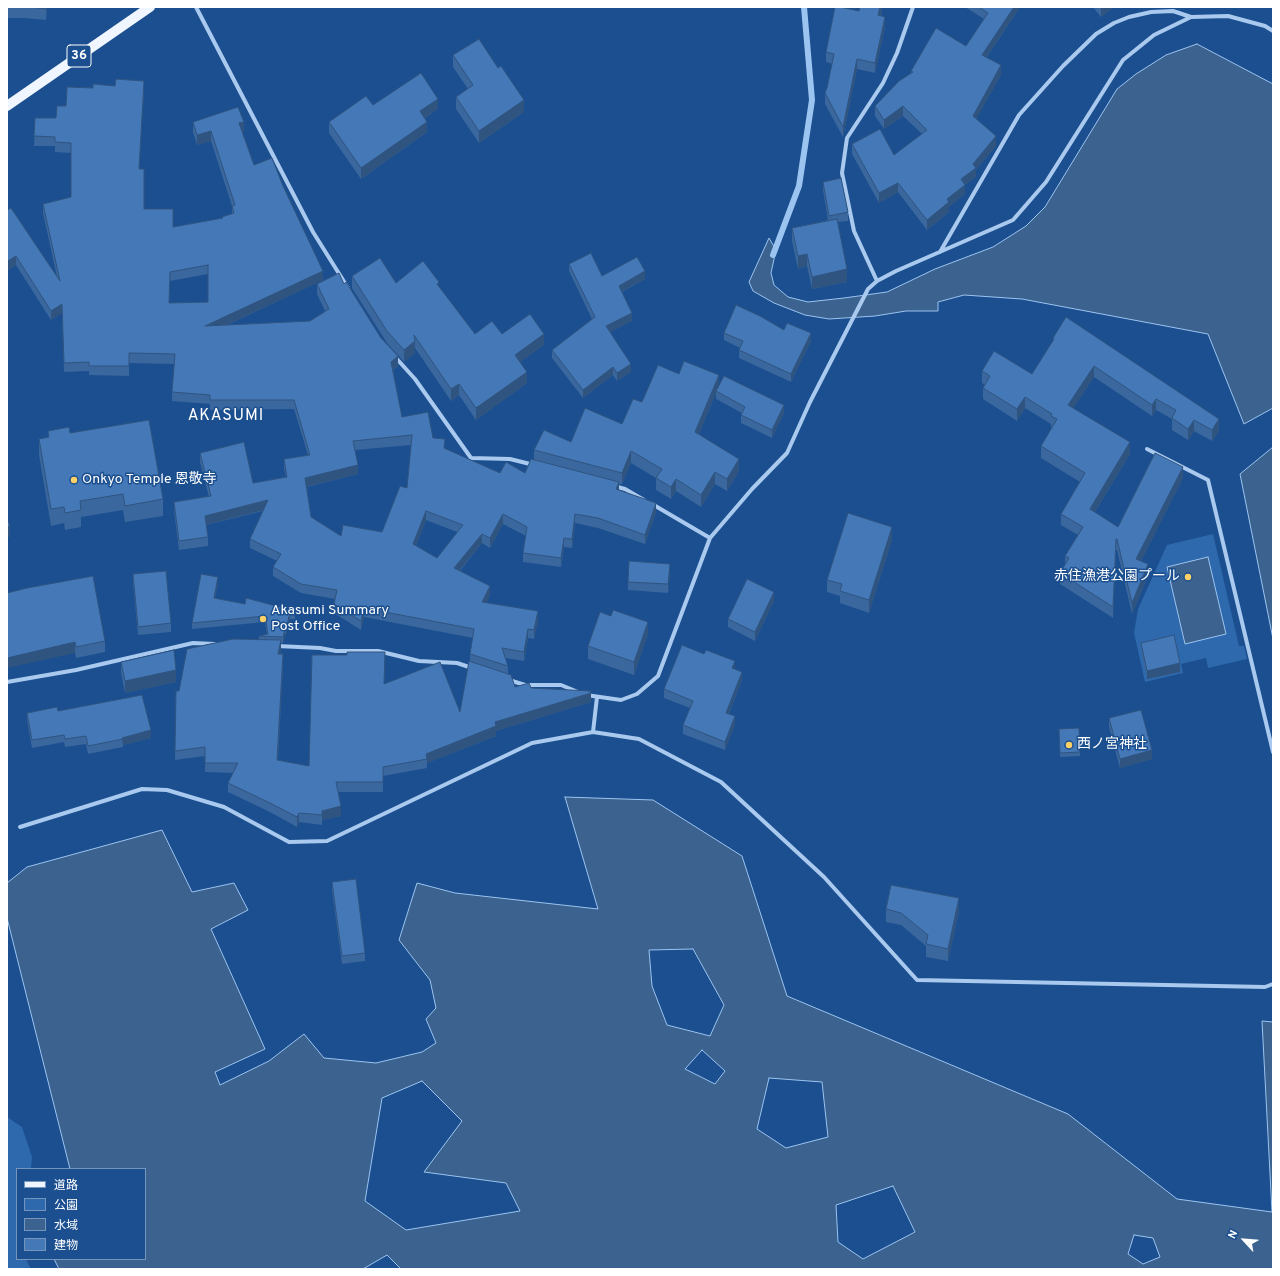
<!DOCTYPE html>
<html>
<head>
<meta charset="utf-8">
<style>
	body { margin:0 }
	#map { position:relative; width:1280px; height:1276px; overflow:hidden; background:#1b4f8f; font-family:Overpass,"Noto Sans JP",sans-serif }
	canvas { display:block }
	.frame { position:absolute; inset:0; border:8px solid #fff; pointer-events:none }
	.legend { position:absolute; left:16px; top:1168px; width:130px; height:92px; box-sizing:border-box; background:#1b4f8f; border:1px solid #7695bc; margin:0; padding:5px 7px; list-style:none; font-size:12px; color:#fff }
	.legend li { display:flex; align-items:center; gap:8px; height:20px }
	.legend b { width:20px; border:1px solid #7695bc }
	.north { position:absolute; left:1224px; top:1220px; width:40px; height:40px; -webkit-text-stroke:3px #1b4f8f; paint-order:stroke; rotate:296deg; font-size:11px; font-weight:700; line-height:16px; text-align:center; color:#fff }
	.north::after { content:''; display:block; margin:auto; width:14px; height:18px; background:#fff; clip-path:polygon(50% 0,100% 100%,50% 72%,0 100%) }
</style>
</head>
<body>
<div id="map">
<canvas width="1280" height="1276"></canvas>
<div class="frame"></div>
<ul class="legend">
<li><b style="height:5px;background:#f0f6ff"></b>道路</li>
<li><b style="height:11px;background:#2e69ad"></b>公園</li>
<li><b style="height:11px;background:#3c6290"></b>水域</li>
<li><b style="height:11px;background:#4478b7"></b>建物</li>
</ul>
<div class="north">N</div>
</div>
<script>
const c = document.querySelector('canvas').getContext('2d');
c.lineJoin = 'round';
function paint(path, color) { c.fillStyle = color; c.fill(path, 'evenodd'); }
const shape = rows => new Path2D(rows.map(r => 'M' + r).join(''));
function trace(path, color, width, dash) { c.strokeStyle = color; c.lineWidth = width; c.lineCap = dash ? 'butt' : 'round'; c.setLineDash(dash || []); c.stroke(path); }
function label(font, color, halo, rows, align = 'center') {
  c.font = font + ' Overpass,"Noto Sans JP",sans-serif'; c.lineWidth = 3; c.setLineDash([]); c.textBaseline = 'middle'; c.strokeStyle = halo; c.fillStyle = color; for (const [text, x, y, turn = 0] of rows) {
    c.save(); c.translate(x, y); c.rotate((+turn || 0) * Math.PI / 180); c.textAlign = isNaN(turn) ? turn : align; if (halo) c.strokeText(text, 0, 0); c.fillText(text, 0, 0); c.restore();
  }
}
paint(shape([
	[1213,534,1239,646,1244,646,1247,659,1208,668,1206,658,1181,664,1183,673,1145,682,1134,633,1138,609,1167,545],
	[7,1117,22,1127,32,1157,31,1169,17,1169,17,1259,26,1259,31,1269,7,1269]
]), '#2e69ad');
const water = shape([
	[1197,44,1273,84,1273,408,1244,424,1208,334,1022,299,964,295,938,302,938,311,906,311,875,316,829,319,805,315,774,303,753,291,749,282,769,238,776,250,771,273,774,285,788,297,808,302,844,298,887,292,935,269,993,247,1026,226,1045,207,1117,89,1136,74,1166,55,1197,44],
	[1273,447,1273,639,1240,474,1273,447],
	[1208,557,1226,634,1185,644,1167,567,1208,557],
	[565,797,653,800,742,856,787,996,1068,1114,1177,1199,1272,1212,1262,1021,1273,1022,1273,1269,401,1269,387,1255,363,1269,59,1269,54,1259,145,1259,145,1169,70,1169,7,918,7,883,27,867,162,830,192,892,234,883,248,910,211,929,265,1049,215,1072,220,1085,269,1061,304,1034,324,1058,376,1063,422,1052,436,1043,426,1019,436,1008,430,980,399,940,417,883,455,893,598,909,565,797],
	[693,949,724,1005,710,1036,667,1025,652,986,649,950,693,949],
	[702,1050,725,1071,715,1084,685,1069,702,1050],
	[769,1078,822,1082,828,1137,786,1148,757,1129,769,1078],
	[422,1081,462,1121,424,1172,506,1183,520,1211,406,1230,365,1201,382,1098,422,1081],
	[893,1186,915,1232,863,1259,838,1242,836,1205,893,1186],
	[1134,1235,1153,1238,1160,1257,1143,1264,1128,1254,1134,1235]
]);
paint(water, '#3c6290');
trace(water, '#9cc4f0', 1);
trace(shape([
	[773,255,799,186,812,100,804,7]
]), '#9cc4f0', 6);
trace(shape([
	[196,7,313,232,348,288],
	[940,252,1019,115,1063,66,1096,34,1114,23,1129,17,1151,12,1173,11,1191,17,1228,16,1265,26,1273,31],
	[877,281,854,231,842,173,847,138,883,83,897,53,913,7],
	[396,358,415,379,471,458,510,459,534,465],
	[1147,449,1208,480,1273,752],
	[614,486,625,489,644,500],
	[652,504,710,538],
	[277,646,320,648,336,651,378,651,419,661,457,663,472,668],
	[509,680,525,685,561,685,578,692],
	[7,682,76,670,193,643,215,644],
	[586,695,621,700,637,694,658,676,710,538,752,489,787,453,810,402,868,289,877,281,896,271,1013,220,1046,182,1123,60,1154,35,1191,17],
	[593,732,639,739,721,782,824,877,917,980,1265,987,1273,984],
	[20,827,142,789,167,790,224,807,289,842,327,841,532,743,593,732,597,697]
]), '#a9c9ee', 4);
trace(shape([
	[7,106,150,7]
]), '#f0f6ff', 10);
paint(shape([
	[7,7,47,7,46,20,25,18,7,18],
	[882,7,882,10,881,16,885,27,875,73,857,69,843,137,825,104,825,93,827,88,832,64,826,62,826,52,859,11],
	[965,7,1020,7,987,57,1001,75,976,119,996,146,976,170,976,177,965,185,965,194,949,207,949,212,927,230,898,192,879,203,852,154,852,144,894,155,922,134,903,116,884,129,875,116,875,106,911,73,911,71,966,46,984,19],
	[1093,7,1114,7,1101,17],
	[453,55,498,68,524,112,479,143,456,109,456,97,468,89,453,67],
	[93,88,144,90,139,169,144,209,173,227,222,218,222,217,232,214,232,206,211,141,197,145,193,132,193,122,244,131,242,132,254,165,283,186,323,280,227,325,310,321,325,311,317,294,317,284,344,284,398,366,393,370,402,417,433,438,444,449,500,473,525,473,534,460,534,450,571,442,622,424,642,402,679,374,719,386,784,413,772,438,741,423,741,415,742,413,716,399,716,393,699,434,739,471,727,491,715,484,701,507,676,491,671,499,656,490,656,478,631,463,622,484,619,484,619,490,656,512,645,544,598,528,575,523,572,548,564,547,561,567,523,562,523,553,526,536,503,524,490,548,482,543,460,571,490,596,486,603,538,621,534,639,528,638,524,661,505,658,508,666,508,674,515,687,531,688,591,702,496,731,496,736,427,763,427,768,383,776,383,792,338,792,341,816,322,820,322,825,299,822,297,827,270,812,228,792,228,783,233,773,205,772,205,756,175,760,176,691,179,691,259,640,259,636,267,634,265,622,192,629,192,623,218,583,215,598,245,604,295,611,295,619,290,619,283,643,281,643,281,650,280,654,283,664,278,760,309,766,384,684,460,712,470,661,470,654,473,638,364,617,361,630,334,613,334,604,335,599,301,593,273,576,273,567,277,561,250,548,250,539,263,511,206,525,208,537,208,546,179,550,174,511,174,502,209,497,200,462,200,453,253,483,286,477,284,468,284,459,308,455,294,409,210,410,210,404,172,401,172,392,174,364,129,363,129,376,89,375,89,371,64,372,62,313,51,320,16,265,8,270,7,268,7,210,57,277,43,213,43,204,71,197,71,153,55,152,55,146,34,146,35,118,56,118,66,106],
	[208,274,208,302,169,303,170,281],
	[411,445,407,488,382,532,341,536,311,517,307,487,358,474,355,450],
	[426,520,457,532,437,558,416,546],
	[373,105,438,109,425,118,427,132,361,179,329,133,329,122],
	[823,182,848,212,848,221,838,222,847,282,812,289,807,266,798,269,792,241,792,228,828,220,823,190],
	[569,264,602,276,645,279,622,292,632,321,610,332,631,372,617,381,613,375,583,398,552,358,552,350,592,319,569,271],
	[352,276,396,283,439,287,475,334,502,334,544,345,520,362,527,383,476,420,459,395,451,401,415,348,415,353,404,362,387,343,352,288],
	[784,330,811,341,791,382,739,358,739,350,740,348,724,340,724,333],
	[1053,338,1219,431,1212,441,1194,431,1188,440,1172,430,1172,419,1156,410,1152,416,1094,377,1073,408,1130,454,1095,512,1118,527,1183,478,1141,561,1148,576,1132,614,1117,550,1116,550,1113,618,1060,584,1060,573,1065,564,1065,556,1078,535,1061,525,1061,514,1080,482,1041,458,1041,446,1052,428,1051,427,1051,424,1025,408,1017,421,983,399,983,388,985,385,982,383,982,371,1032,374,1053,342],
	[48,431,70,433,163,499,163,516,125,522,123,510,81,517,81,527,65,530,64,523,51,526,39,455,39,439,48,437],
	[892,540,869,613,840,603,840,596,827,592,827,580],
	[670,573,668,593,628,590,628,582],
	[133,574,171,623,171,632,138,635,133,583],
	[7,593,105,641,105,652,76,658,75,653],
	[774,601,755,641,728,627,728,619],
	[648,634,634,675,588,659,588,646],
	[1141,643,1180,672,1147,679,1141,651],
	[121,662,176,682,125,693,121,673],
	[735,669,742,680,729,714,735,725,725,750,683,734,683,725,690,708,664,698,664,689],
	[58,711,151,738,123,745,123,747,88,754,86,744,65,747,64,742,32,748,27,720,27,713],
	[1109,718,1152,759,1120,768,1109,727],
	[1059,733,1080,752,1080,756,1060,757],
	[332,882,365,953,365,961,342,964,332,890],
	[886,909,959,911,948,961,926,957,926,946,901,925,886,922]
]), '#3a679d');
paint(shape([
	[46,7,47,7,46,20],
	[880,7,882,7,882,10,878,25,878,15],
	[1014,7,1020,7,982,64,982,55],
	[1102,7,1114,7,1101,17,1101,8],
	[885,17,885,27,875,73,875,63],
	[857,59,857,69,843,137,843,127],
	[1001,65,1001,75,973,125,973,116],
	[144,81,144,90,139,178,139,169],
	[438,99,438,109,420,121,420,111],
	[524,100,524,112,479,143,479,131],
	[903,106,903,116,884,129,884,120],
	[244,122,244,131,239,132,239,123],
	[427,122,427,132,361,179,361,168],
	[211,131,211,141,197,145,197,135],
	[996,136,996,146,976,170,976,177,965,185,965,194,949,207,949,212,927,230,927,220,947,199,973,164],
	[898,183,898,192,879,203,879,193],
	[807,254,807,266,798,269,798,256],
	[16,256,16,265,8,270,8,261],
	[847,269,847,282,812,289,812,277],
	[323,271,323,280,205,335,205,326],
	[645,271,645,279,619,293,619,286],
	[439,282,439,293,437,284],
	[62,304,62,313,51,320,51,311],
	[632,313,632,321,606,334,606,326],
	[811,333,811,341,791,382,791,374],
	[544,334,544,345,515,366,515,355],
	[415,341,415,353,404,362,404,350],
	[398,356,398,366,391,371,391,362],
	[631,364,631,372,617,381,617,373],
	[1094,366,1094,377,1068,417,1068,405],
	[613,367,613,375,583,398,583,390],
	[527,372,527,383,476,420,476,408],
	[719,375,719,387,716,391,716,393,695,444,695,432],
	[459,384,459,395,451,401,451,389],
	[1025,397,1025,408,1017,421,1017,409],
	[1156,399,1156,410,1152,416,1152,405],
	[784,405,784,413,772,438,772,430],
	[1219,419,1219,431,1212,441,1212,430],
	[1194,420,1194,431,1188,440,1188,429],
	[1130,442,1130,454,1090,520,1090,509],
	[631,451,631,463,622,484,622,473],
	[739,459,739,471,727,491,727,479],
	[358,465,358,474,305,487,305,478],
	[1183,467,1183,478,1136,571,1136,559],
	[715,472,715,484,701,507,701,495],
	[676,479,676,491,671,499,671,487],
	[619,482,619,491,616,489],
	[268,500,268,509,205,525,205,516],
	[656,503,656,512,645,544,645,535],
	[426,511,426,520,413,553,413,544],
	[503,514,503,524,490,548,490,538],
	[575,514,575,523,572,548,572,539],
	[10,526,10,537,7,537,7,527],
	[892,527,892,540,869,613,869,600],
	[482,534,482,543,454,577,454,568],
	[564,538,564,547,561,567,561,558],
	[1116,539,1116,550,1113,618,1113,607],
	[670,564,670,573,668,593,668,584],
	[1148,564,1148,576,1132,614,1132,603],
	[218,577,218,583,214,604,214,598],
	[490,586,490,596,482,612,482,602],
	[774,592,774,601,755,641,755,632],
	[364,608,364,617,361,630,361,621],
	[538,611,538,621,534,639,534,630],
	[290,613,290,619,286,635,286,628],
	[648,622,648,634,634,675,634,662],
	[528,629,528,638,524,661,524,652],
	[285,630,285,636,283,643,283,637],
	[281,640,281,650,278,664,278,654],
	[75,642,75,653,7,668,7,658],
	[283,654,283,664,277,769,277,760],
	[735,661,735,670,732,668],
	[1180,663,1180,672,1147,679,1147,671],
	[176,670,176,682,125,693,125,681],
	[742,672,742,680,726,721,726,713],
	[591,693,591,702,496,731,496,736,427,763,426,754,495,722],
	[735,716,735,725,725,750,725,742],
	[151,730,151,738,123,745,122,738],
	[1152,750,1152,759,1120,768,1120,759],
	[341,806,341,816,322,820,322,825,322,811],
	[299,813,299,822,297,827,297,817],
	[959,898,959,911,948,961,948,949]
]), '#305480');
const building = shape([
	[30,7,46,7,46,9,30,7],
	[835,7,840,7,859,11,860,7,880,7,878,15,885,17,875,63,857,59,843,127,825,93,827,88,834,54,826,52,835,7],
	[979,7,1014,7,982,55,1001,65,973,116,996,136,973,164,976,168,961,179,965,185,947,199,949,202,927,220,898,183,879,193,852,144,880,129,894,155,927,130,903,106,884,120,875,106,899,81,913,72,911,71,936,28,966,46,988,13,979,7],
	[479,39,498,68,501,66,524,100,479,131,456,97,473,85,453,55,479,39],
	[421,73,438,99,420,111,427,122,361,168,329,122,366,96,373,105,421,73],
	[116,79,144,81,139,169,144,169,144,209,173,209,173,227,223,218,222,217,234,213,232,206,235,205,211,131,197,135,193,122,238,107,244,122,239,123,254,165,272,158,283,186,323,271,205,326,310,321,329,309,317,284,339,273,344,284,346,282,381,338,398,356,391,362,402,417,428,412,433,438,445,439,444,448,500,473,506,462,525,473,531,459,619,482,616,489,656,503,645,535,598,518,575,514,572,539,564,538,561,558,523,553,527,527,503,514,490,538,482,534,454,568,490,586,482,602,538,611,534,630,528,629,524,652,502,648,508,666,470,654,474,629,364,608,361,621,334,604,337,590,301,584,273,567,281,554,250,539,268,500,205,516,208,537,179,541,174,502,211,496,200,453,244,442,253,483,287,477,284,459,310,455,294,400,210,400,210,395,172,392,175,354,129,353,129,366,89,366,89,362,64,363,62,304,51,311,16,256,8,261,7,259,7,210,11,208,60,281,43,204,71,197,71,143,55,142,55,137,34,136,35,118,56,118,57,106,66,106,67,87,93,88,93,84,115,86,116,79],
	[208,265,208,302,169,303,170,272,208,265],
	[412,435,407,488,400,486,382,532,343,525,341,536,311,517,305,478,358,465,353,441,412,435],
	[426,511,463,525,437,558,413,544,426,511],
	[841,178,848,212,829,216,823,182,841,178],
	[837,219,847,269,812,277,807,254,798,256,792,228,837,219],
	[591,253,602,276,637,257,645,271,619,286,632,313,606,326,631,364,617,373,613,367,583,390,552,350,595,317,569,264,591,253],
	[380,258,396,283,423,261,439,282,437,284,475,334,492,321,502,334,530,314,544,334,515,355,527,372,476,408,459,384,451,389,414,335,415,341,404,350,387,331,352,276,380,258],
	[736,305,760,316,784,330,787,323,811,333,791,374,739,350,743,341,724,333,736,305],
	[1066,317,1219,419,1212,430,1194,420,1188,429,1172,418,1176,410,1156,399,1152,405,1094,366,1068,405,1130,442,1090,509,1118,527,1155,453,1183,467,1136,559,1148,564,1132,603,1117,539,1116,539,1113,607,1060,573,1069,558,1065,556,1083,527,1061,514,1085,473,1041,446,1057,419,1051,416,1052,414,1025,397,1017,409,983,388,990,376,982,371,994,351,1032,374,1054,339,1053,338,1066,317],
	[684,361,719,375,695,432,739,459,727,479,715,472,701,495,676,479,671,487,656,478,662,469,631,451,622,473,534,450,544,430,571,442,585,408,622,424,633,399,642,402,658,365,679,374,684,361],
	[724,376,784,405,772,430,741,415,745,407,716,391,724,376],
	[149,420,163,499,125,506,123,494,80,501,81,510,65,513,64,507,51,509,39,439,49,437,48,431,69,427,70,433,149,420],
	[848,513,892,527,869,600,840,591,842,584,827,580,848,513],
	[7,518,10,526,7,527,7,518],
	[629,561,670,564,668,584,628,582,629,561],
	[166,571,171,623,138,627,133,574,166,571],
	[201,574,218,577,214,598,245,604,246,598,295,611,295,613,290,613,286,628,284,628,284,630,285,630,283,637,259,636,268,634,265,616,192,623,201,574],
	[93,576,105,641,76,647,75,642,7,658,7,593,27,588,93,576],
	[747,579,774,592,755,632,728,619,747,579],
	[613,610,648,622,634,662,588,646,600,612,611,616,613,610],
	[1174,635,1180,663,1147,671,1141,643,1174,635],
	[233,639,281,640,278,654,283,654,277,760,309,766,312,655,347,655,347,652,385,652,384,684,440,662,460,712,469,661,511,675,515,687,529,683,531,688,590,691,591,693,495,722,496,726,426,754,427,759,383,767,383,782,336,782,341,806,322,811,322,815,299,813,297,817,270,803,228,783,238,763,205,763,205,747,175,751,176,691,179,691,187,649,233,639],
	[682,645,704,654,706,650,735,661,732,668,742,672,726,713,735,716,725,742,683,725,693,701,664,689,682,645],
	[174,650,176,670,125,681,121,662,174,650],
	[142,695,151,730,122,738,123,739,88,746,86,736,65,739,64,735,32,740,27,713,57,707,58,711,142,695],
	[1141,710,1152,750,1120,759,1109,718,1141,710],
	[1079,728,1080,752,1060,753,1059,729,1079,728],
	[356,879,365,953,342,956,332,882,356,879],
	[891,885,959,898,948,949,926,944,928,935,901,913,886,909,891,885]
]);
paint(building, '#4478b7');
trace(building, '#305480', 1);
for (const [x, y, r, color] of [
	[74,480,4,"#ffd166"],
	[1188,577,4,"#ffd166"],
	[263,619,4,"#ffd166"],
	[1069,745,4,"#ffd166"]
]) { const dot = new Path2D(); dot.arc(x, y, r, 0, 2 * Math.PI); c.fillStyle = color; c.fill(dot); trace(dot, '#1b4f8f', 1.5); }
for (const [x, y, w] of [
	[79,56,24]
]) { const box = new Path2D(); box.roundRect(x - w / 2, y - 11, w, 22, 3); c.fillStyle = '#1b4f8f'; c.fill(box); trace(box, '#fff', 1); }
label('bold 13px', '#fff', null, [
	["36",79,56]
]);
label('14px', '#fff', '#1b4f8f', [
	["Onkyo Temple 恩敬寺",82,480],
	["赤住漁港公園プール",1180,577,"right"],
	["Akasumi Summary",271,611],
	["Post Office",271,627],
	["西ノ宮神社",1077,745]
], 'left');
c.letterSpacing = '1px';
label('16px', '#fff', '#1b4f8f', [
	["AKASUMI",226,417]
]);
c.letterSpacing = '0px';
</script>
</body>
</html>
